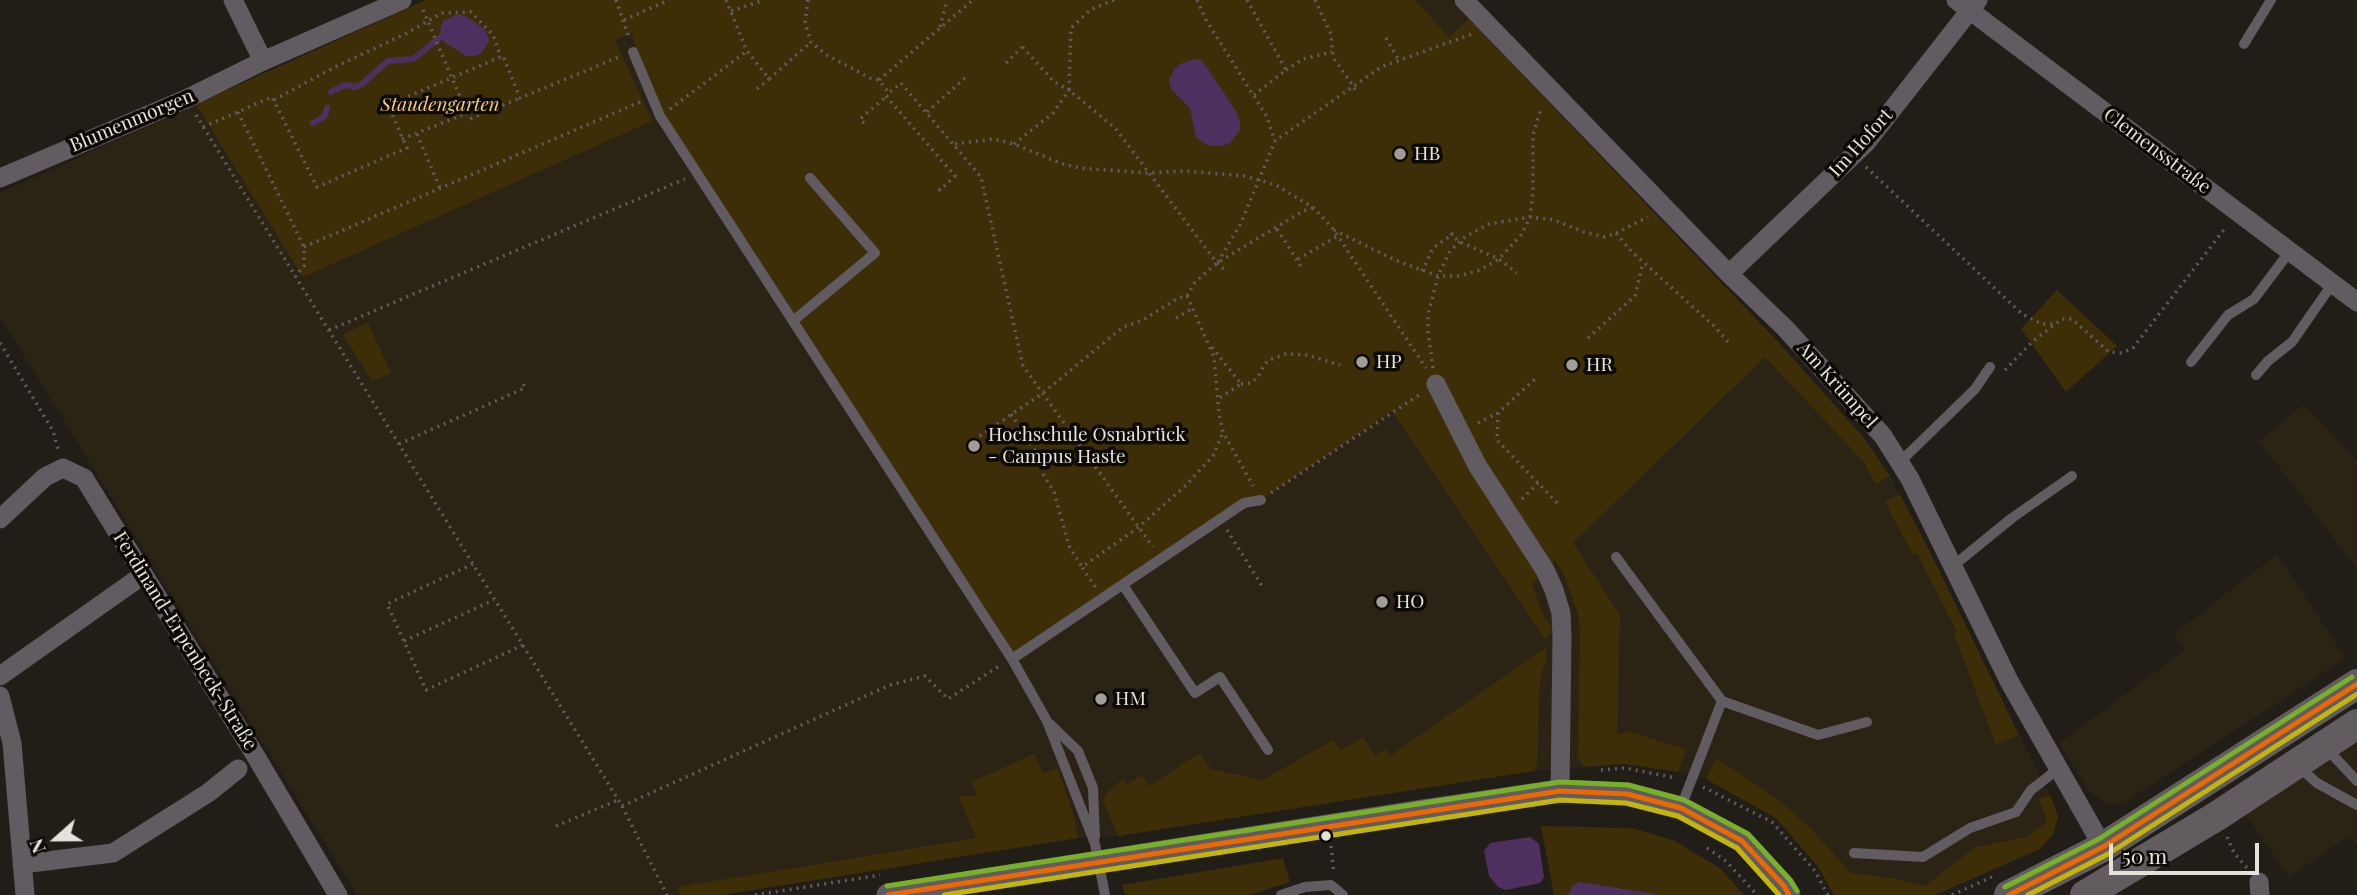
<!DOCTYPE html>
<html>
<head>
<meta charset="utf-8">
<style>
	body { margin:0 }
	#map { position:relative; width:2357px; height:895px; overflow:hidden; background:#211e18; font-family:"Playfair Display",serif }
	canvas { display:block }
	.north { position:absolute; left:21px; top:804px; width:70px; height:70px; -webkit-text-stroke:5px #0c0a05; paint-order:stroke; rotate:249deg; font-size:19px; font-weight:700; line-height:28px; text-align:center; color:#e6e2db }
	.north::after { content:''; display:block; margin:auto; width:24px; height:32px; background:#e6e2db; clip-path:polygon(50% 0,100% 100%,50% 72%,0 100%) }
	.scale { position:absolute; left:2109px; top:843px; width:150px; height:32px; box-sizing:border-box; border:4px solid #e6e2db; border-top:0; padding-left:9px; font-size:21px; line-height:24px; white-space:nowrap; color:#e6e2db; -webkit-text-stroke:5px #0c0a05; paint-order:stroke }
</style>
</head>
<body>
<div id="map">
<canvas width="2357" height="895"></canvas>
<div class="north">N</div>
<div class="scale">50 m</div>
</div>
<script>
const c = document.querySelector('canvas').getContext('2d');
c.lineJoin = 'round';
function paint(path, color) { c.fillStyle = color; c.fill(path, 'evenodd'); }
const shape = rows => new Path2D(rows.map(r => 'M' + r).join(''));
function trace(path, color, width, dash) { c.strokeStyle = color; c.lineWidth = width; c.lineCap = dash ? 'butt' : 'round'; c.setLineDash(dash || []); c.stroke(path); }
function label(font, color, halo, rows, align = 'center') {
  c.font = font + ' "Playfair Display",serif'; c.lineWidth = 7; c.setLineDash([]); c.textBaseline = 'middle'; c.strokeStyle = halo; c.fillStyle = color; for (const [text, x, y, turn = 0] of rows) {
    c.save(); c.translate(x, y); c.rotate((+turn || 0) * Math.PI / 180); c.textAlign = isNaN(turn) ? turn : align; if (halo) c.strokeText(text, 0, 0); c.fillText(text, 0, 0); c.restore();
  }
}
paint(shape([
	[426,0,1451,0,1779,343,1864,438,1890,476,1937,566,2019,735,2050,795,2058,817,2053,834,2040,849,1935,895,1834,895,1819,868,1776,818,1706,779,1677,772,1625,764,1534,771,1118,836,1078,838,722,895,357,895,0,317,0,193],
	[2304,404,2357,461,2357,569,2259,441],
	[2277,554,2346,658,2124,803,2105,803,2089,791,2059,743,2185,650,2174,634],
	[2357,736,2357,846,2349,836,2289,877,2243,811]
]), '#2b2314');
paint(shape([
	[426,0,1415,0,1449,37,1469,19,1779,343,1864,438,1890,476,1876,484,1863,461,1765,357,1573,543,1620,615,1617,734,1630,732,1686,749,1678,772,1625,764,1585,767,1581,763,1578,754,1580,633,1578,613,1563,572,1555,560,1532,584,1545,620,1551,624,1552,632,1545,639,1392,411,1261,500,1244,503,1014,656,666,120,636,50,632,33,615,40,652,121,303,277,196,104],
	[2057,290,2117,346,2066,392,2021,329],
	[368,323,391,373,372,381,343,334],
	[1900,494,1937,566,2019,735,1996,744,1954,634,1957,632,1917,553,1913,555,1885,502],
	[1545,648,1547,657,1540,678,1537,764,1534,771,1118,836,1103,801,1106,793,1123,779,1127,784,1142,775,1149,786,1200,753,1210,769,1263,780,1333,740,1341,750,1363,737,1375,756,1386,749,1390,756],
	[1034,754,1043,773,1058,768,1075,820,1078,838,722,895,680,895,677,887,976,838,959,797,977,795,972,782],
	[1716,758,1779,800,1811,829,1851,873,1898,879,1925,886,1976,847,2028,837,2047,821,2039,799,2050,795,2058,817,2053,834,2040,849,1935,895,1834,895,1819,868,1776,818,1706,779],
	[1541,826,1632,828,1675,841,1721,869,1744,895,1554,895],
	[1283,858,1290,882,1250,895,1125,895,1122,885]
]), '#3e2e08');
paint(shape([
	[458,14,466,16,484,29,488,36,489,41,481,54,474,56,466,56,444,42,440,29,443,21],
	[1195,59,1200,60,1206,66,1236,111,1240,122,1240,130,1230,143,1222,146,1207,145,1196,137,1190,108,1171,89,1169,80,1174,70,1180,64],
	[1530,837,1539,844,1544,877,1540,883,1506,890,1498,887,1489,876,1484,851,1490,843],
	[1579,882,1662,895,1568,895,1572,887]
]), '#4f2f60');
trace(shape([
	[331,92,345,85,355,87,362,84,388,61,413,59,442,36],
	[313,123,325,116,327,108]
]), '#4f2f60', 6);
trace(shape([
	[616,0,629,38],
	[726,0,747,51,769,79,811,42],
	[808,0,805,23,811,42,825,54,870,78,879,80,889,93,901,83,981,177,1023,366,1153,547],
	[1114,0,1090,10,1071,28,1069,90,1115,128,1217,263,1226,271],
	[1197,0,1206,20,1267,117,1275,141],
	[1247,0,1286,70,1254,95],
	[1315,0,1331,34,1333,57,1357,92],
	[423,10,467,113],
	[731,11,764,0],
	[624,20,669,0],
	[940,27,947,0],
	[1386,38,1399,61],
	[1006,63,1022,47],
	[1286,70,1303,59,1332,52],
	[879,80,973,0],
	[757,89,769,79],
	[886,96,955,176,940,190,938,188],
	[274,100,333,68,405,34,442,13,471,12,493,35,501,57],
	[670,109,747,51],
	[238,112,304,247,304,266,295,276],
	[927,112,965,78],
	[196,115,622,806,667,895],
	[864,123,860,119,888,95],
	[203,127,272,97,317,187,407,148,388,105,503,56,520,98,619,57],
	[417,134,440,188],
	[402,139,467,113,470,119,520,98],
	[955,144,994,139,1014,144,1060,163,1079,168,1148,173,1186,171,1245,176,1276,185,1314,208,1333,229,1426,368],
	[1014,144,1053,113,1069,90,1054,82,1020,44],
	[1866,167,2022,314,2042,324,2053,324],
	[1277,229,1302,268],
	[1334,230,1395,260,1438,276,1459,276,1480,270,1499,259,1522,234,1530,217,1533,191,1533,135,1541,108],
	[1451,233,1458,241,1499,259,1517,273],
	[1616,233,1648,217],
	[304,247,640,102],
	[1298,259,1338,236],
	[1218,262,1241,223,1275,141,1381,67,1472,34],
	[1422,271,1433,248,1453,234],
	[1187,296,1214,357,1219,414,1223,432,1253,486],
	[1176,318,1193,308],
	[329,330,685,179],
	[1588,338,1635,296,1643,262],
	[0,343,53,431,58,449],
	[1212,347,1241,384,1218,399],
	[1433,368,1428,331,1428,315,1438,276,1450,251,1466,236,1489,224,1530,217,1554,220,1584,232,1605,237,1616,233,1631,251,1713,325,1729,343],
	[2005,370,2032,342,2062,319,2072,319,2109,352,2121,353,2133,348,2226,227],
	[1241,384,1251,383,1258,377,1264,365,1269,360,1286,354,1307,355,1340,365],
	[1498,413,1497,440,1558,504],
	[1011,414,1044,464,1043,474,1054,492,1069,546,1082,567],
	[1478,423,1498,413,1537,377],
	[974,440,1043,393,1123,327,1143,320,1178,298,1187,296,1195,282,1217,263,1303,211,1314,208],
	[399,444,525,388,522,381],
	[1271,493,1422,393],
	[1522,499,1538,483],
	[1227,530,1262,586],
	[473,564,387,604,426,690,523,645],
	[1095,587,1082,567,1139,527,1185,486,1213,456,1223,432],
	[404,641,494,600],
	[1601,770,1625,768,1676,778],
	[1703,787,1772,822,1815,871,1828,895],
	[622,806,890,685,925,676,948,699,1001,665],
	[556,826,618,800],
	[2227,837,2234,853,2247,868],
	[1331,846,1334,874],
	[1707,848,1726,861,1757,895],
	[755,895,880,875],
	[1952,895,1992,877]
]), '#615d5f', 3.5, [2, 5]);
trace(shape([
	[2244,44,2271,0],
	[633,52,660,116,1012,659,1047,721,1095,844,1105,895],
	[793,321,875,253,810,178],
	[2191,362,2228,315,2254,299,2290,251],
	[2256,375,2268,361,2292,342,2333,283],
	[1900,462,1975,389,1990,367],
	[1616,557,1722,701,1818,735,1867,722],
	[1953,566,2012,518,2072,476],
	[1123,585,1195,693,1220,677,1268,750],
	[1012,659,1244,503,1261,500],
	[1050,724,1078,751,1093,788,1095,837],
	[2327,749,2357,781],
	[2299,767,2317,783,2357,805],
	[1681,807,1722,701],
	[1854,853,1923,857,1970,828,2016,812,2031,790,2058,769],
	[1281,895,1305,887,1331,885,1343,895]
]), '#615b62', 10);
trace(shape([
	[233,0,263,61],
	[1464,0,1729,274,1785,328,1883,436,1910,479,2009,681,2103,847],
	[1956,0,2357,302],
	[0,178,186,99,263,61,402,0],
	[1729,274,1866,143,1978,0],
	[1436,384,1477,465,1545,570,1554,590,1561,613,1562,637,1560,791],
	[0,519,45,477,63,468,84,478,255,755,338,895],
	[0,676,143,575],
	[0,696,12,743,25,895],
	[22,864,113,853,208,793,238,769],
	[2259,882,2260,895]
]), '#615b62', 19);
trace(shape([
	[888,895,1422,811,1560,791,1627,794,1681,808,1742,841,1784,886,1789,895]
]), '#615b62', 23);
trace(shape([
	[2009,895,2103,847,2357,684],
	[2085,895,2217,816,2357,724]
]), '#625c61', 30);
trace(shape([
	[888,895,1560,791,1627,794,1681,808,1742,841,1784,886,1789,895],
	[2009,895,2103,847,2357,684]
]), '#ec6800', 5);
trace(shape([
	[944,895,1560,800,1626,803,1678,816,1737,848,1779,895],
	[2028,895,2108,854,2357,694]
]), '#c4b608', 5);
trace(shape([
	[887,886,1560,782,1628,785,1684,800,1748,834,1790,880,1797,891],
	[2005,887,2099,839,2352,677]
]), '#77b127', 5);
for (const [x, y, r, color] of [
	[1400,154,7,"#a19d97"],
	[1362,362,7,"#a19d97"],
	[1572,365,7,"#a19d97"],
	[974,446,7,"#a19d97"],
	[1382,602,7,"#a19d97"],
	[1101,699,7,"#a19d97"],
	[1326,836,6,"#e6e2db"]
]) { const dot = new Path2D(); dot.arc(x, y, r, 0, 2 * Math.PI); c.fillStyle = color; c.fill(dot); trace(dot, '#0c0a05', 2.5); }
label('italic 19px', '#facc6b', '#0c0a05', [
	["Staudengarten",440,105]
]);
label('19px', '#e6e2db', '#0c0a05', [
	["Blumenmorgen",132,121,-23],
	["Im Hofort",1861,143,-48],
	["Clemensstraße",2157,151,37],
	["Am Krümpel",1837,385,48],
	["Ferdinand-Erpenbeck-Straße",185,641,58]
]);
label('19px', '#e6e2db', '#0c0a05', [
	["HB",1414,154],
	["HP",1376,362],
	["HR",1586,365],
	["Hochschule Osnabrück",988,435],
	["- Campus Haste",988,457],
	["HO",1396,602],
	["HM",1115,699]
], 'left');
</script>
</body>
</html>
